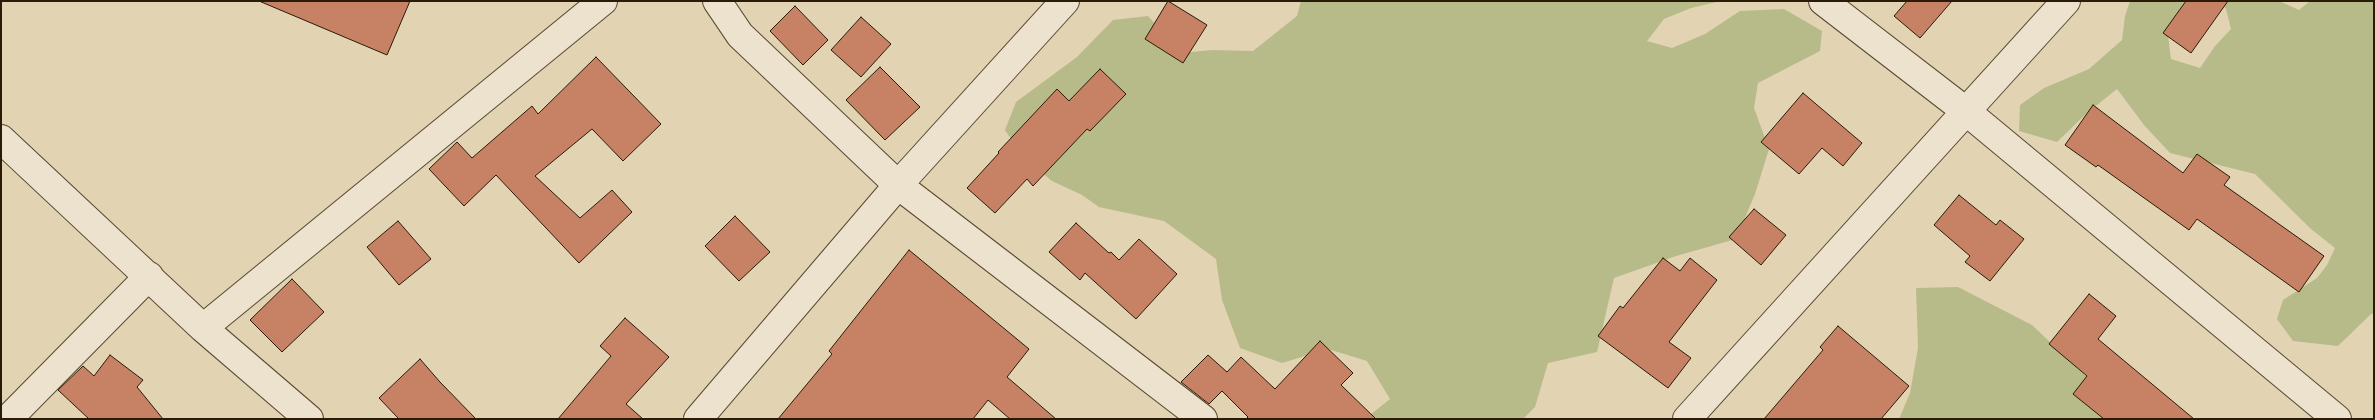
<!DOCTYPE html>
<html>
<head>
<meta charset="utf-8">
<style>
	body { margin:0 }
	#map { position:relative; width:2375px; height:420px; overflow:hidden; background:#e2d3b3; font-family:"IM FELL Great Primer",serif }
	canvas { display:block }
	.frame { position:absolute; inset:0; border:2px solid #291b07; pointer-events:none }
</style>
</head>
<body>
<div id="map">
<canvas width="2375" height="420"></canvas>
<div class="frame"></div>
</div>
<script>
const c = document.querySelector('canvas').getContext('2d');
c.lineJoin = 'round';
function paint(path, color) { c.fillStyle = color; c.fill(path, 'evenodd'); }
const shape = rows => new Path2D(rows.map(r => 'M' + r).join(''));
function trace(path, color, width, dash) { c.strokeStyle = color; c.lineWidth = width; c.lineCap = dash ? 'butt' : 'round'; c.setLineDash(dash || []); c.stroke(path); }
paint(shape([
	[1301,1,1721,1,1691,8,1664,19,1647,41,1672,48,1705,34,1740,11,1784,9,1822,31,1820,51,1758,83,1754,108,1769,149,1755,194,1736,239,1676,256,1614,278,1597,352,1548,363,1535,407,1523,419,1365,419,1390,399,1367,361,1328,349,1282,363,1240,348,1222,300,1216,259,1164,221,1099,207,1082,195,1052,181,1023,157,1005,130,1016,102,1077,57,1113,20,1148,16,1181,53,1212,50,1253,51,1297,16],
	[2130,1,2202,1,2168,35,2171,59,2200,68,2215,46,2231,29,2226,9,2219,1,2279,1,2299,10,2310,1,2374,1,2374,314,2371,314,2338,346,2293,341,2277,319,2283,300,2317,278,2327,265,2335,248,2311,229,2255,174,2170,153,2144,125,2117,89,2087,113,2057,142,2019,131,2020,105,2044,88,2089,69,2122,40,2125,16],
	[1958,287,2032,325,2088,378,2112,419,1899,419,1910,393,1918,348,1916,288]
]), '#b7bb8a');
const building = shape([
	[259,1,410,1,387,55,259,1],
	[1168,1,1207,25,1183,63,1145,39,1168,1],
	[1907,1,1952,1,1920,38,1894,16,1907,1],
	[2186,1,2228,1,2191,53,2163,33,2186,1],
	[795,6,828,40,803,65,770,31,795,6],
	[861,17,891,44,861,77,831,50,861,17],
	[596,57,661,124,623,161,592,129,535,176,580,218,612,190,632,212,579,263,496,175,464,206,429,169,457,142,472,158,532,106,538,114,596,57],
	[880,67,920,107,885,140,846,100,880,67],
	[1100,69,1126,94,1090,131,1087,129,1033,186,1027,179,995,213,967,188,999,153,998,152,1057,89,1069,101,1100,69],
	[1803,93,1862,143,1843,166,1822,148,1799,174,1761,142,1803,93],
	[2093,105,2183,173,2197,154,2230,177,2224,185,2324,256,2299,292,2197,219,2189,230,2098,165,2096,167,2065,145,2093,105],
	[1959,195,1996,225,2000,220,2024,239,1990,281,1965,262,1970,256,1934,225,1959,195],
	[1754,209,1786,235,1761,265,1729,237,1754,209],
	[735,216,770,252,739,281,705,246,735,216],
	[398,221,431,259,399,285,367,247,398,221],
	[1076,223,1109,253,1111,252,1119,260,1139,239,1177,274,1136,319,1085,273,1080,280,1049,252,1076,223],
	[909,250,1029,349,1007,377,1056,419,1010,419,988,400,973,419,778,419,832,354,829,351,909,250],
	[1663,258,1680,271,1690,258,1717,280,1669,342,1691,358,1668,388,1598,336,1620,306,1623,308,1663,258],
	[292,279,324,312,282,352,250,320,292,279],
	[2089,294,2116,316,2098,339,2194,419,2104,419,2073,394,2087,376,2049,344,2089,294],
	[625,318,669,357,626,404,643,419,558,419,611,356,600,346,625,318],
	[1838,326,1909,386,1881,419,1764,419,1823,350,1820,347,1838,326],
	[1320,341,1353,373,1341,385,1376,419,1246,419,1248,417,1222,391,1209,404,1181,382,1208,355,1227,372,1241,357,1275,389,1320,341],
	[110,355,143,380,137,387,163,419,89,419,58,390,83,366,94,376,110,355],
	[420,359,440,382,476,419,399,419,379,398,420,359]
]);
paint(building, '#c78265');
trace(building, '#291b07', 1);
const street = shape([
	[717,1,740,35,898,185,1203,419],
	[1823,1,1967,112,2337,419],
	[1,139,203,328,309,419],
	[203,328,603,1],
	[8,419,149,276],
	[698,419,898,185,1065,1],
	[1687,419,2066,1]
]);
trace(street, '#574932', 30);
trace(street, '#ece2ce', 28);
</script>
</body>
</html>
